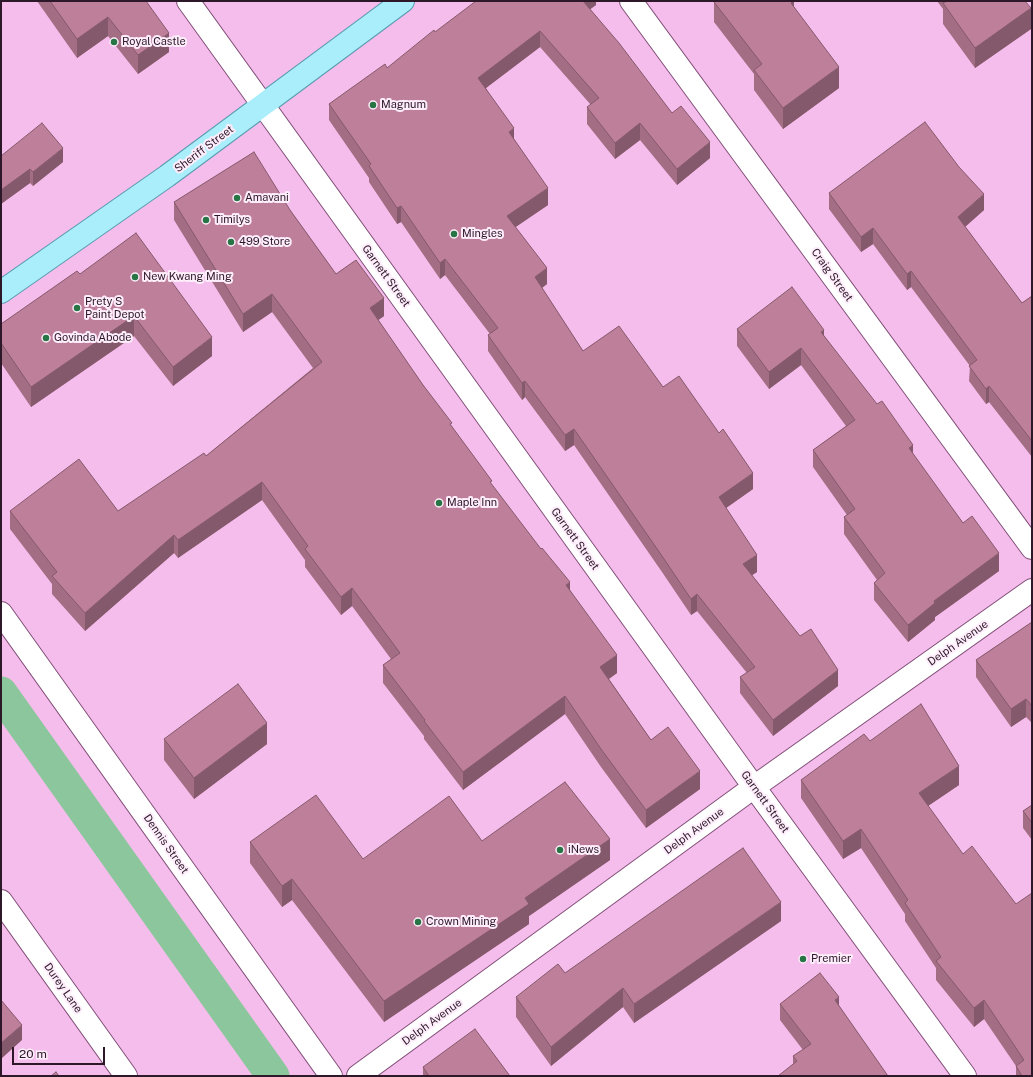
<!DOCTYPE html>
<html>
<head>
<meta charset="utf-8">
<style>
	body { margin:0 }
	#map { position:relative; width:1033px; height:1077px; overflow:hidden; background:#f5bdeb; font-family:"Public Sans",sans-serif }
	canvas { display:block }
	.frame { position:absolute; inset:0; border:2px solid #2c1829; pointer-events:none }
	.scale { position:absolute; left:12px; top:1047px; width:93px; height:18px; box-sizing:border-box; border:2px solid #2c1829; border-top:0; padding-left:5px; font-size:12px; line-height:14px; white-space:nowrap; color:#2c1829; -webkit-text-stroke:3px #feedfb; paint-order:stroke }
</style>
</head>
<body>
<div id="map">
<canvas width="1033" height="1077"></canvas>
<div class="frame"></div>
<div class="scale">20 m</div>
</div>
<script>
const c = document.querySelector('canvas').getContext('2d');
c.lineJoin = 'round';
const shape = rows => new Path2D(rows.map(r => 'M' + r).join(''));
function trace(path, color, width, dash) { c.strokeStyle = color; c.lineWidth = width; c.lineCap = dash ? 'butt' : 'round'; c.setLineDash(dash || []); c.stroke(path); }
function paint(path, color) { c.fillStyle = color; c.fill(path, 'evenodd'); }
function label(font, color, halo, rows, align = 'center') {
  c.font = font + ' "Public Sans",sans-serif'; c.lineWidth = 4; c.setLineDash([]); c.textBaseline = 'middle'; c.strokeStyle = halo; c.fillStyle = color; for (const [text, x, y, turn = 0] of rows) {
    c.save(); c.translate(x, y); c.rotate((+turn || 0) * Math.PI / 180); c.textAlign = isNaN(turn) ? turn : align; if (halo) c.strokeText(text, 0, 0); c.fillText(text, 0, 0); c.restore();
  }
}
trace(shape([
	[1,693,273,1076]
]), '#8cc69c', 33);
const minor = shape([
	[188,1,754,787,965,1076],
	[631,1,1032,548],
	[1,613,331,1076],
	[1,901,126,1076],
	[358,1076,754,787,1032,590]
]);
const major = shape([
	[1,292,167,176,403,1]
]);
trace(minor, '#804f78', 24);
trace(major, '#599bb0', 24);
trace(minor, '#fff', 22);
trace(major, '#aaeefb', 22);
paint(shape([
	[37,1,146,1,169,52,138,74,108,36,77,58],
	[596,1,596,5,590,9,672,113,710,158,677,185,640,140,615,159,587,124,587,107,591,105,540,47,486,88,514,139,548,205,515,227,547,284,542,288,583,351,663,387,753,489,726,508,757,572,752,575,838,686,773,736,740,693,740,677,747,673,697,611,691,615,662,572,574,445,565,451,525,397,522,400,488,351,488,335,490,334,445,275,440,279,401,222,397,224,369,182,369,178,329,120,329,104,387,68,435,32],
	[794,1,794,8,839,88,783,129,754,90,754,74,714,22,714,2],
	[937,1,1025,1,1031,29,975,68,943,24,943,9],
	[1,156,63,162,33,186,30,183,1,204],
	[829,193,984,210,965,227,1022,303,1032,296,1032,457,989,402,986,404,969,381,970,366,911,287,907,290,873,244,861,252,829,209],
	[174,202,290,210,336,274,384,316,378,320,492,485,570,590,617,673,609,679,651,740,700,789,646,828,601,767,565,714,463,790,424,739,424,736,383,683,383,665,391,659,352,606,341,615,305,567,305,560,262,500,178,558,174,553,85,631,52,594,52,584,10,529,10,511,118,511,206,456,313,368,272,312,243,332,174,220],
	[80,274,212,356,173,386,134,336,31,407,1,363,1,324],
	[737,329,824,336,913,455,963,523,999,571,935,617,935,620,908,642,874,600,874,583,877,580,844,534,844,517,847,515,813,467,813,450,846,426,801,365,769,389,737,346],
	[1032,622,1032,723,1026,717,1011,727,976,677,976,660],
	[164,739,267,744,194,799,164,760],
	[870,741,959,785,928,806,1032,1076,1016,1076,1016,1066,984,1019,974,1027,936,980,936,968,905,921,905,914,861,848,843,859,801,798,801,780],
	[1032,805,1032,840,1023,828,1023,811],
	[250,842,363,859,610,860,529,916,529,924,384,1022,292,900,282,907,250,863],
	[781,921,634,1023,623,1007,551,1066,516,1017,516,997],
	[780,1004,839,1006,888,1076,793,1064,793,1056,803,1050,780,1020],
	[423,1067,510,1076,423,1076]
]), '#a36d84');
paint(shape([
	[581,1,596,1,596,5,581,16],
	[793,1,794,1,794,21,791,3],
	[1031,8,1031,29,975,68,975,48],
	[108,17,108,36,77,58,77,39],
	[540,31,540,47,478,94,478,78],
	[169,33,169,52,138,74,138,55],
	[839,67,839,88,783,129,783,108],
	[640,123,640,140,615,159,615,143],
	[514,128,514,144,509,132],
	[710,142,710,158,677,185,677,169],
	[63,148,63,162,33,186,33,172],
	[30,169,30,183,1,204,1,190],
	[548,188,548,205,507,233,507,216],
	[984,194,984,210,958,233,958,217],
	[401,206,401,222,397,224,397,208],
	[873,228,873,244,861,252,861,237],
	[445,259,445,275,440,279,440,263],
	[547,268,547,284,535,293,535,277],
	[911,271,911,287,907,290,907,274],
	[272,294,272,312,243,332,243,314],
	[384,298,384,316,370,326,370,308],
	[134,316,134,336,31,407,31,387],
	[824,330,824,347,821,332],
	[212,337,212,356,173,386,173,367],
	[801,348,801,365,769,389,769,372],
	[525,381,525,397,522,400,522,383],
	[989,386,989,402,986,404,986,389],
	[574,429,574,445,565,451,565,435],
	[913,445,913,462,909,448],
	[753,473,753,489,719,513,719,497],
	[262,482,262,500,178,558,178,540],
	[174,535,174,553,85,631,85,613],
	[999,553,999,571,935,617,935,620,908,642,908,625,934,601],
	[757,555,757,572,743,581,743,564],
	[570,582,570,601,566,585],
	[352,588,352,606,341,615,341,597],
	[697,594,697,611,691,615,691,599],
	[617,655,617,673,600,685,600,667],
	[838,670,838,686,773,736,773,720],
	[565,696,565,714,463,790,463,772],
	[1026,699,1026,717,1011,727,1011,709],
	[267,723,267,744,194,799,194,778],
	[959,766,959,785,919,812,919,793],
	[700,771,700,789,646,828,646,810],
	[861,829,861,848,843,859,843,841],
	[610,839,610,860,529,916,529,924,384,1022,384,1001,525,898],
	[292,879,292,900,282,907,282,886],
	[781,902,781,921,634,1023,634,1004],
	[623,988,623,1007,551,1066,551,1047],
	[839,997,839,1013,835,1000],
	[984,1000,984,1019,974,1027,974,1008],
	[22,1025,22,1040,1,1059,1,1043]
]), '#85596c');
const building = shape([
	[50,1,146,1,169,33,138,55,108,17,77,39,50,1],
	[476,1,583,1,619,43,672,113,681,106,710,142,677,169,640,123,615,143,587,107,599,98,540,31,478,78,514,128,509,132,548,188,507,216,547,268,535,277,583,351,619,326,663,387,679,376,719,433,723,429,753,473,719,497,757,555,743,564,800,636,811,629,838,670,773,720,740,677,755,667,697,594,691,599,662,556,574,429,565,435,525,381,522,383,488,335,498,328,445,259,440,263,401,206,397,208,369,166,371,164,329,104,385,64,387,68,434,30,435,32,476,1],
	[715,1,793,1,791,3,839,67,783,108,754,70,762,64,714,2,715,1],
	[947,1,1025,1,1031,8,975,48,943,3,947,1],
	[925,122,959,167,984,194,958,217,1022,303,1032,296,1032,441,989,386,986,389,969,366,977,360,911,271,907,274,873,228,861,237,829,193,925,122],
	[42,123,63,148,33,172,30,169,1,190,1,156,42,123],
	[254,152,290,210,336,274,356,260,384,298,370,308,423,385,452,423,450,424,492,481,490,482,541,549,542,548,570,582,566,585,617,655,600,667,651,740,668,727,700,771,646,810,601,749,565,696,463,772,424,721,425,720,383,665,400,653,352,588,341,597,305,549,308,546,262,482,178,540,174,535,85,613,52,576,57,572,10,511,79,459,118,511,204,453,206,456,322,362,272,294,243,314,174,202,254,152],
	[136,233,212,337,173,367,134,316,31,387,1,343,1,324,77,271,80,274,136,233],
	[792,287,824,330,821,332,877,404,882,401,913,445,909,448,963,523,972,516,999,553,934,601,935,603,908,625,874,583,885,573,844,517,855,509,813,450,855,420,801,348,769,372,737,329,792,287],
	[1032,622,1032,706,1026,699,1011,709,976,660,1032,622],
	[238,684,267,723,194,778,164,739,238,684],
	[921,704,959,766,919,793,963,854,972,846,1016,904,1032,893,1032,1076,1022,1076,1016,1066,1024,1060,984,1000,974,1008,936,961,941,957,905,903,908,900,861,829,843,841,801,780,864,734,870,741,921,704],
	[565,782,610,839,525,898,529,904,384,1001,292,879,282,886,250,842,316,795,363,859,449,796,482,841,565,782],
	[1032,805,1032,823,1023,811,1032,805],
	[743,848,781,902,634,1004,623,988,551,1047,516,997,558,964,565,973,743,848],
	[820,973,839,997,835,1000,888,1076,778,1076,797,1061,793,1056,811,1044,780,1004,820,973],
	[1,1000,22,1025,1,1043,1,1000],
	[475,1029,510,1076,429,1076,423,1067,475,1029],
	[56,1072,59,1076,51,1076,56,1072]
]);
paint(building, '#be7f9a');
trace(building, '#85596c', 1);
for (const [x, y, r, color] of [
	[114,42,4,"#277544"],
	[373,105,4,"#277544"],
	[237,198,4,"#277544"],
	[206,220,4,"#277544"],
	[454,234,4,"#277544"],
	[231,242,4,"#277544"],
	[135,277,4,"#277544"],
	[77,308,4,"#277544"],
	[46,338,4,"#277544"],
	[439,503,4,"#277544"],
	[560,850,4,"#277544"],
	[418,922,4,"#277544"],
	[803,959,4,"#277544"]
]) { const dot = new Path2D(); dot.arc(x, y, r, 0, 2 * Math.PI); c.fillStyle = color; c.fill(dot); trace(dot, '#feedfb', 1.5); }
label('11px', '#2c1829', '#feedfb', [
	["Royal Castle",122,42],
	["Magnum",381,105],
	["Amavani",245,198],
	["Timilys",214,220],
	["Mingles",462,234],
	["499 Store",239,242],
	["New Kwang Ming",143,277],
	["Prety S",85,302],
	["Paint Depot",85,315],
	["Govinda Abode",54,338],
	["Maple Inn",447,503],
	["iNews",568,850],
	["Crown Mining",426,922],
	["Premier",811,959]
], 'left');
label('11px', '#2c1829', '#feedfb', [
	["Sheriff Street",204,149,-37],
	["Craig Street",832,275,54],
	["Garnett Street",386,276,54],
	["Garnett Street",575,539,54],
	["Delph Avenue",958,643,-35],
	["Garnett Street",765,802,54],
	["Delph Avenue",694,831,-36],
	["Dennis Street",166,844,55],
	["Durey Lane",63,988,55],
	["Delph Avenue",432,1022,-36]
]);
</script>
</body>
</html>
